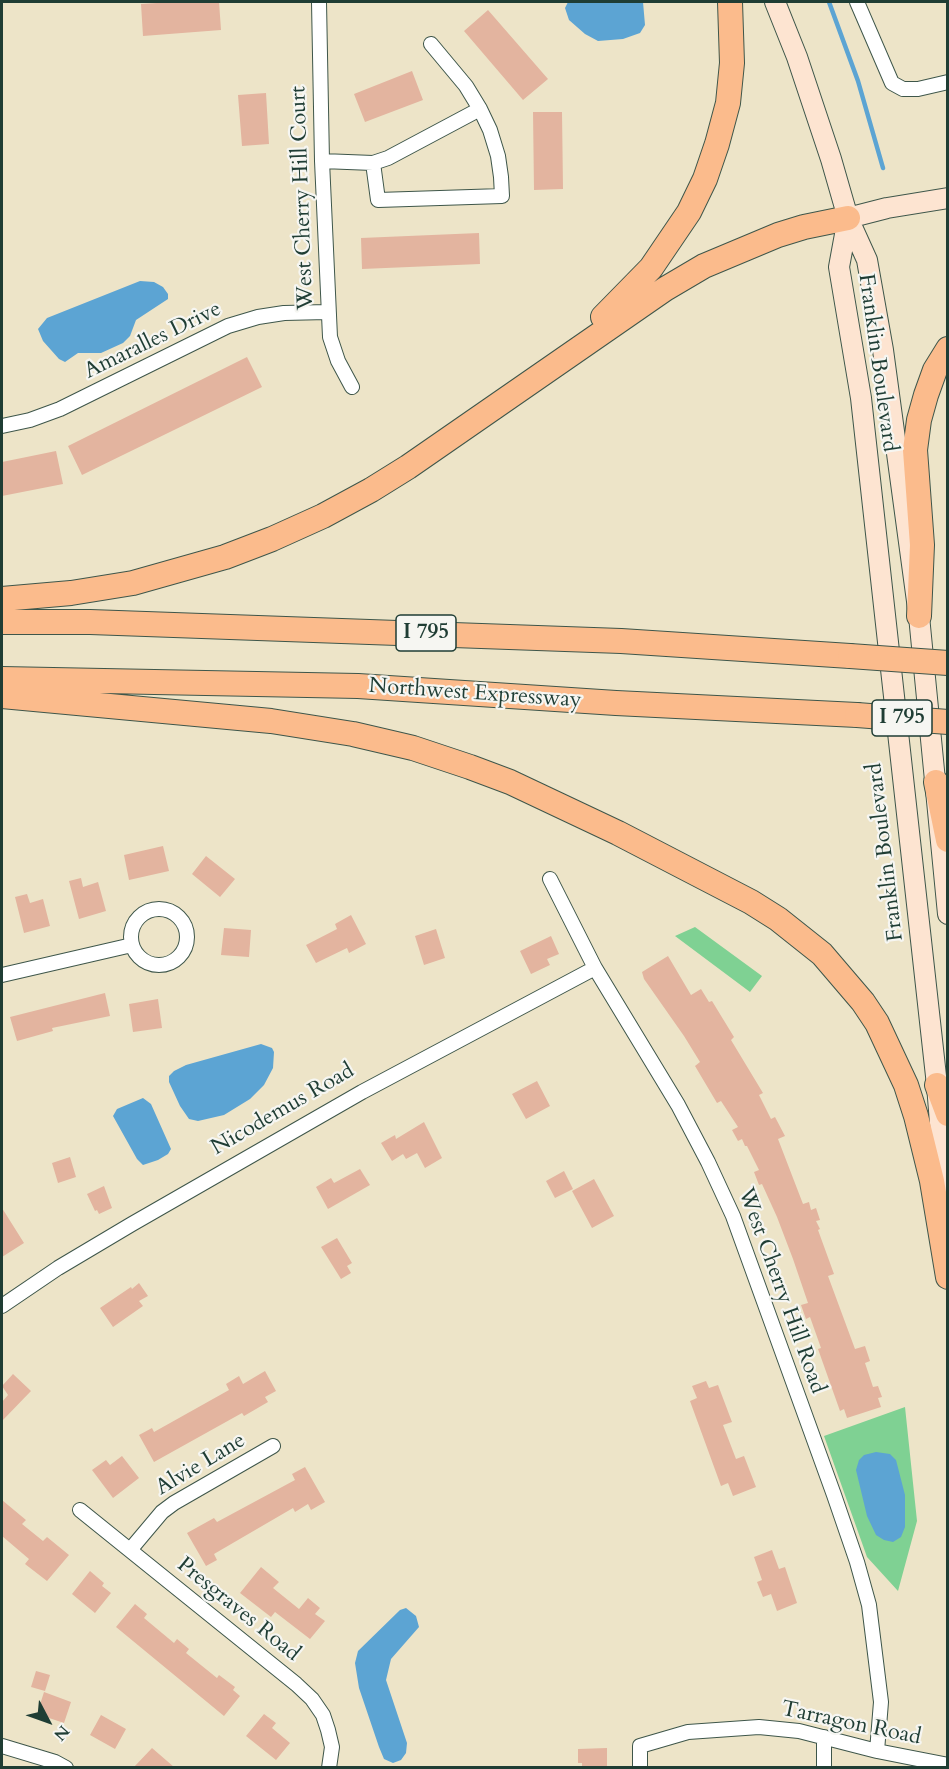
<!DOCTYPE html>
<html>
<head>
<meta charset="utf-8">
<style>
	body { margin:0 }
	#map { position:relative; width:949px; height:1769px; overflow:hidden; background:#ede4c8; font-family:Cardo,serif }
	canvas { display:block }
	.frame { position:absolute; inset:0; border:3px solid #1f3d34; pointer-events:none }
	.north { position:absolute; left:18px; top:1691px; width:60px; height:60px; -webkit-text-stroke:4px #f6f6f2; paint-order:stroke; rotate:131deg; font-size:16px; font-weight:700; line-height:24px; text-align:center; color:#1f3d34 }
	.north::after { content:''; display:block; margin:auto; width:21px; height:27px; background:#1f3d34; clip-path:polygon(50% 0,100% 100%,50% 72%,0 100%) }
</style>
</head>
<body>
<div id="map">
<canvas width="949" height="1769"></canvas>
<div class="frame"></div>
<div class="north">N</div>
</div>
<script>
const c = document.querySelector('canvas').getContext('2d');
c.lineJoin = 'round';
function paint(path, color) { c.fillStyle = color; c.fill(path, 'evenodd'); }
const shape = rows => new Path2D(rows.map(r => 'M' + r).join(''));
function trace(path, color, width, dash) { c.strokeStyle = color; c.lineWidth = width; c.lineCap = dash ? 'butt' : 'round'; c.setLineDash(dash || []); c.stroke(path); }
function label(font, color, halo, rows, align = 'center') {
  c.font = font + ' Cardo,serif'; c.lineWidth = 4.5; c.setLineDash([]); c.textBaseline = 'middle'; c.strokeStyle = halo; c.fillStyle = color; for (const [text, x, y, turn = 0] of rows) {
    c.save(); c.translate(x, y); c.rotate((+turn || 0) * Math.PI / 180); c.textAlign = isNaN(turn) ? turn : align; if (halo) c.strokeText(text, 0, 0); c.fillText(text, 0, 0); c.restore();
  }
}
paint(shape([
	[695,927,762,976,750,992,675,936],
	[905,1407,917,1521,898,1591,867,1557,824,1436]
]), '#7fd193');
paint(shape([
	[568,2,643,2,645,25,640,33,623,39,598,41,585,34,569,20,565,8],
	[140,281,154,282,163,287,168,294,168,299,136,320,130,336,123,343,101,353,78,353,65,362,59,359,43,341,38,329,47,318],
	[261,1044,272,1048,274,1052,273,1068,264,1085,250,1099,224,1115,198,1121,189,1119,180,1106,169,1082,169,1076,174,1071,186,1065],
	[143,1098,151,1104,171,1149,168,1154,158,1160,143,1165,137,1159,113,1116,117,1109],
	[876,1452,890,1454,896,1460,905,1495,905,1527,901,1537,893,1542,884,1540,876,1535,867,1516,856,1470,859,1460,864,1455],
	[406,1608,416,1616,419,1627,391,1659,386,1680,407,1743,406,1753,401,1760,393,1763,384,1759,379,1747,359,1688,355,1663,358,1651,400,1610]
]), '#5ca4d3');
trace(shape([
	[829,2,858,81,883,168]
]), '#5ca4d3', 4.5);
paint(shape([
	[172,2,219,2,221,30,143,36,141,4],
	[488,10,548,79,523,100,464,31],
	[412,71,423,100,365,122,354,94],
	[266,93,269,144,242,146,238,95],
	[533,112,562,112,563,189,534,190],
	[479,233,480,264,362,269,361,238],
	[247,357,262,387,82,475,68,446],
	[56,451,63,484,2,496,2,462],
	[163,846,169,871,129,880,124,855],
	[206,856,235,879,220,897,192,874],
	[81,878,83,887,98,882,106,911,79,919,69,881],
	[27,894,30,903,43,899,50,926,24,933,15,897],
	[351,915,366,944,349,953,347,948,316,963,306,945,337,929,335,924],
	[224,928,251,930,249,957,221,955],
	[436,929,445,958,424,965,415,936],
	[551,936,559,954,547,959,550,965,531,974,520,951],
	[668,956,691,995,701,989,709,1002,712,1001,734,1037,731,1040,763,1093,759,1095,771,1119,775,1117,785,1136,778,1139,803,1204,809,1202,811,1210,816,1208,820,1220,816,1221,820,1229,818,1230,834,1274,828,1276,855,1349,865,1346,870,1361,865,1363,873,1387,878,1386,882,1397,878,1398,881,1407,847,1418,844,1409,840,1411,818,1349,821,1348,810,1317,806,1319,801,1305,808,1303,793,1259,777,1217,762,1184,759,1185,754,1172,759,1170,747,1146,745,1146,742,1139,738,1141,732,1130,738,1127,721,1101,717,1103,695,1066,700,1062,684,1036,644,979,642,972],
	[105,993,110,1016,52,1028,53,1031,17,1041,10,1017],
	[158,999,162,1028,133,1032,129,1004],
	[537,1081,550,1106,526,1119,512,1094],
	[424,1122,442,1158,425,1168,417,1153,406,1159,403,1154,392,1161,381,1143,395,1135,396,1139],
	[70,1157,76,1177,58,1183,52,1163],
	[360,1169,370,1185,328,1209,316,1187,331,1178,334,1183],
	[564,1171,573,1189,555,1198,546,1181],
	[594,1179,614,1216,592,1228,572,1191],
	[104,1186,112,1208,99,1214,97,1210,95,1211,87,1194],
	[2,1208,24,1243,2,1257],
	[337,1238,352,1263,347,1266,351,1273,341,1279,321,1247],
	[139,1283,148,1296,139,1301,143,1306,113,1327,100,1308,131,1287,132,1289],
	[265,1371,276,1391,265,1397,268,1402,244,1416,242,1413,154,1462,139,1435,152,1428,154,1432,229,1390,226,1384,239,1376,243,1384],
	[13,1374,31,1391,2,1421,2,1402,8,1395,2,1386],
	[706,1381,709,1388,718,1385,732,1422,723,1425,736,1459,744,1456,756,1487,733,1496,728,1483,721,1486,690,1401,697,1398,692,1386],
	[122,1456,139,1478,113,1498,92,1470,106,1460,110,1465],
	[305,1467,325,1502,311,1510,308,1504,295,1512,293,1508,214,1554,217,1560,206,1566,187,1533,214,1518,217,1522,295,1480,292,1474],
	[2,1500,26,1520,22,1524,43,1541,47,1537,69,1555,47,1581,25,1564,29,1559,2,1536],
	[772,1550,779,1569,785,1567,797,1603,777,1611,771,1594,763,1597,757,1582,762,1580,754,1557],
	[261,1567,279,1582,273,1588,299,1609,308,1598,320,1608,315,1614,325,1621,310,1639,275,1612,271,1617,240,1593],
	[90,1571,104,1583,102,1586,111,1593,95,1613,72,1594],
	[135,1604,147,1614,144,1618,174,1643,177,1639,189,1649,186,1653,217,1678,219,1675,235,1687,233,1690,240,1696,224,1716,116,1627],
	[36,1671,50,1675,45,1691,31,1687],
	[44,1692,71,1702,64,1723,37,1714],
	[264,1714,276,1723,272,1728,290,1743,276,1760,246,1736],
	[101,1715,126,1729,115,1749,90,1735],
	[152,1748,174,1767,134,1767],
	[607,1748,607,1767,582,1767,582,1763,578,1763,578,1749]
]), '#e3b49f');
const street = shape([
	[319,2,322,161,330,337,338,361,352,387],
	[857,2,892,83,903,89,918,89,948,82],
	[322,161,373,163,388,158,480,109],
	[373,163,378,200,502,196,501,177,498,156,490,130,480,109,466,86,431,44],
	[2,426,30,420,60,409,228,326,258,317,284,313,327,312],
	[550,879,595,968,678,1105,708,1162,733,1216,834,1495,857,1562,869,1605,881,1702,877,1751],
	'131 937a28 28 0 1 1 56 0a28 28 0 1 1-56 0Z',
	[2,975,132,945],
	[2,1306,58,1268,132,1224,362,1092,595,968],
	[80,1510,296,1684,312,1699,323,1715,328,1730,332,1747,329,1768],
	[130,1550,162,1512,174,1503,273,1446],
	[2,1746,55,1762,66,1768],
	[640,1768,640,1746,688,1732,759,1727,799,1731,877,1751,948,1765],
	[824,1768,824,1737]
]);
const secondary = shape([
	[775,2,797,57,831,159,848,218,867,260,883,350,919,616,948,914],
	[848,218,839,267,861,398,937,1085,947,1212],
	[848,218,887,208,948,198]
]);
const highway = shape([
	[603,317,651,268,689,212,705,179,717,144,728,103,732,63,730,2],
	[2,599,71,593,133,583,225,557,272,539,323,516,371,490,408,467,665,289,704,266,778,235,804,227,848,218],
	[919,616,922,545,915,450,919,420,926,395,935,370,948,349],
	[2,622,90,622,621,641,850,656],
	[2,679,358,686,616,703,857,715],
	[2,696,271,721,353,734,413,748,470,767,510,782,618,833,751,902,778,919,822,954,863,1002,877,1023,906,1085,916,1116,932,1181,948,1277],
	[936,782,948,840],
	[937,1085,948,1114]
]);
trace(street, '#3e564a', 16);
trace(secondary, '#3e564a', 22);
trace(highway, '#3e564a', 26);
trace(street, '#fff', 14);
trace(secondary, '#fde4d1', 20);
trace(highway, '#fbbb8c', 24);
const highwayBridge = shape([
	[850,656,948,663],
	[857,715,948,722]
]);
trace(highwayBridge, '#3e564a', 26, []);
trace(highwayBridge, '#fbbb8c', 24);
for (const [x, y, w] of [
	[426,633,60],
	[902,718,60]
]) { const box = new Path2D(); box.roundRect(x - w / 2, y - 18, w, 36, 4.5); c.fillStyle = '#f6f6f2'; c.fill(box); trace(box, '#1f3d34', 1.5); }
label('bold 21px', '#1f3d34', null, [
	["I 795",426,633],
	["I 795",902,718]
]);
label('22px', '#1f3d34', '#f6f6f2', [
	["West Cherry Hill Court",303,198,-92],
	["Amaralles Drive",153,341,-26],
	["Franklin Boulevard",877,363,82],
	["Northwest Expressway",475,694,4],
	["Franklin Boulevard",886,852,-97],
	["Nicodemus Road",283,1110,-30],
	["West Cherry Hill Road",781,1291,70],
	["Alvie Lane",201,1465,-31],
	["Presgraves Road",238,1610,39],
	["Tarragon Road",851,1724,12]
]);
</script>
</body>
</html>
